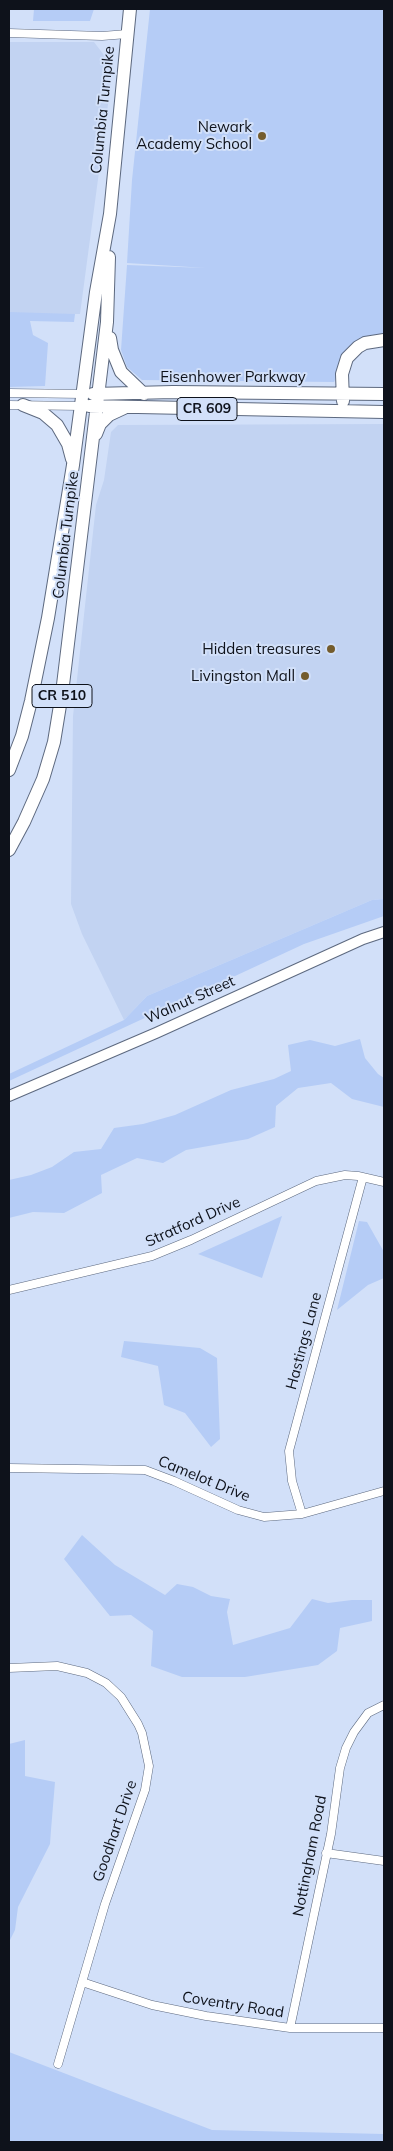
<!DOCTYPE html>
<html>
<head>
<meta charset="utf-8">
<style>
	body { margin:0 }
	#map { position:relative; width:393px; height:2151px; overflow:hidden; background:#d2e0f9; font-family:Mulish,sans-serif }
	canvas { display:block }
	.frame { position:absolute; inset:0; border:10px solid #0e121b; pointer-events:none }
</style>
</head>
<body>
<div id="map">
<canvas width="393" height="2151"></canvas>
<div class="frame"></div>
</div>
<script>
const c = document.querySelector('canvas').getContext('2d');
c.lineJoin = 'round';
function paint(path, color) { c.fillStyle = color; c.fill(path, 'evenodd'); }
const shape = rows => new Path2D(rows.map(r => 'M' + r).join(''));
function trace(path, color, width, dash) { c.strokeStyle = color; c.lineWidth = width; c.lineCap = dash ? 'butt' : 'round'; c.setLineDash(dash || []); c.stroke(path); }
function label(font, color, halo, rows, align = 'center') {
  c.font = font + ' Mulish,sans-serif'; c.lineWidth = 4; c.setLineDash([]); c.textBaseline = 'middle'; c.strokeStyle = halo; c.fillStyle = color; for (const [text, x, y, turn = 0] of rows) {
    c.save(); c.translate(x, y); c.rotate((+turn || 0) * Math.PI / 180); c.textAlign = isNaN(turn) ? turn : align; if (halo) c.strokeText(text, 0, 0); c.fillText(text, 0, 0); c.restore();
  }
}
paint(shape([
	[9,42,94,42,113,67,80,314,13,314,9,318],
	[384,424,384,899,372,900,147,996,124,1020,82,934,71,904,73,716,96,505,104,480,111,432,118,425]
]), '#c2d3f2');
paint(shape([
	[34,9,94,9,90,21,33,21],
	[150,9,384,9,384,337,354,342,334,382,142,380,127,367,121,350,127,265,206,268,127,263,132,180],
	[9,312,75,314,74,322,30,321,33,335,48,343,45,386,9,387],
	[384,899,384,916,304,944,9,1081,9,1074,124,1020,147,996,372,900],
	[360,1039,365,1058,378,1074,384,1078,384,1107,352,1099,331,1083,298,1088,276,1106,275,1127,248,1139,186,1150,163,1163,137,1158,101,1175,102,1193,64,1213,33,1212,9,1218,9,1180,31,1175,52,1167,74,1152,101,1149,114,1128,143,1124,175,1115,231,1090,274,1079,291,1071,288,1045,310,1040,335,1046],
	[282,1216,262,1278,198,1254],
	[359,1221,367,1222,384,1252,384,1278,368,1285,337,1310],
	[124,1341,200,1348,217,1358,220,1439,211,1447,185,1413,164,1405,158,1366,121,1357],
	[82,1535,115,1565,165,1595,177,1584,193,1587,211,1596,230,1599,227,1612,233,1645,290,1628,312,1599,328,1603,352,1600,372,1600,372,1621,340,1628,337,1651,318,1665,245,1677,182,1677,151,1666,153,1631,131,1615,110,1616,64,1559],
	[25,1740,25,1776,55,1782,51,1830,50,1844,18,1907,15,1930,9,1942,9,1744],
	[9,2052,212,2130,384,2134,384,2142,9,2142]
]), '#b5ccf6');
const minor = shape([
	[9,33,102,36,127,34],
	[9,393,83,394],
	[9,405,81,406],
	[9,1290,152,1256,191,1240,316,1181,345,1175,358,1176,384,1182],
	[9,1468,145,1470,174,1481,238,1510,264,1517,302,1514,384,1491],
	[302,1514,292,1481,289,1451,363,1177],
	[9,1668,57,1666,87,1673,106,1683,121,1697,138,1724,142,1733,149,1766,145,1790,105,1904,58,2064],
	[326,1853,384,1861],
	[82,1982,152,2005,206,2016,290,2028,384,2028],
	[290,2028,331,1834,340,1768,346,1748,354,1732,368,1713,384,1705]
]);
const tertiary = shape([
	[9,1096,156,1033,363,939,384,932]
]);
const primary = shape([
	[110,338,112,350,121,372,144,394],
	[93,394,173,392,384,394],
	[343,401,342,374,347,358,358,347,365,343,384,340],
	[23,405,43,413,57,425,68,444,72,459],
	[89,406,384,412],
	[96,434,100,424,109,415,124,408],
	[9,770,22,736,31,701,48,618,73,465,96,292,110,214,130,9],
	[9,850,24,822,43,779,54,742,62,693,107,322,109,257]
]);
trace(minor, '#5d697f', 9);
trace(tertiary, '#5d697f', 12);
trace(primary, '#5d697f', 14);
trace(minor, '#fff', 8);
trace(tertiary, '#fff', 10);
trace(primary, '#fff', 12);
for (const [x, y, r, color] of [
	[262,136,5,"#745c2d"],
	[331,649,5,"#745c2d"],
	[305,676,5,"#745c2d"]
]) { const dot = new Path2D(); dot.arc(x, y, r, 0, 2 * Math.PI); c.fillStyle = color; c.fill(dot); trace(dot, '#d2e0f9', 2); }
for (const [x, y, w] of [
	[207,409,60],
	[62,696,60]
]) { const box = new Path2D(); box.roundRect(x - w / 2, y - 11.5, w, 23, 4); c.fillStyle = '#d2e0f9'; c.fill(box); trace(box, '#0e121b', 1); }
label('bold 14px', '#0e121b', null, [
	["CR 609",207,409],
	["CR 510",62,696]
]);
label('15px', '#0e121b', '#d2e0f9', [
	["Columbia Turnpike",103,110,-84],
	["Eisenhower Parkway",233,377],
	["Columbia Turnpike",66,535,-83],
	["Walnut Street",190,1000,-24],
	["Stratford Drive",193,1222,-24],
	["Hastings Lane",304,1341,-75],
	["Camelot Drive",204,1479,22],
	["Goodhart Drive",115,1831,-71],
	["Nottingham Road",310,1856,-79],
	["Coventry Road",233,2005,9]
]);
label('15px', '#0e121b', '#d2e0f9', [
	["Newark",252,127],
	["Academy School",252,144],
	["Hidden treasures",321,649],
	["Livingston Mall",295,676]
], 'right');
</script>
</body>
</html>
